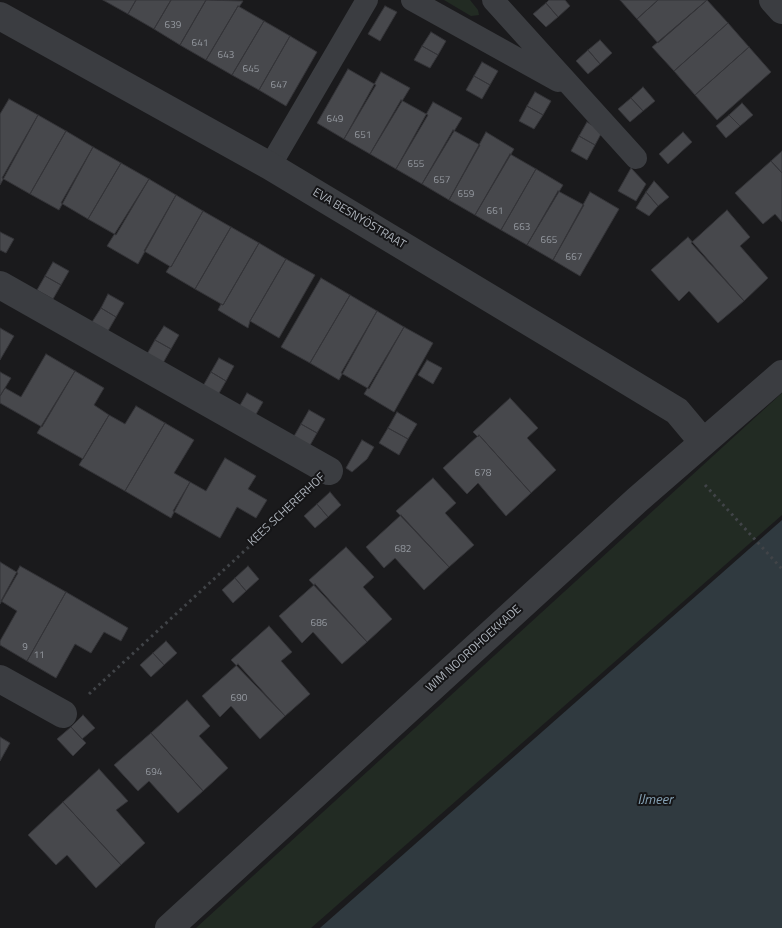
<!DOCTYPE html>
<html>
<head>
<meta charset="utf-8">
<style>
	body { margin:0 }
	canvas { display:block; background:#1a1a1c }
</style>
</head>
<body>
<canvas width="782" height="928"></canvas>
<script>
const c = document.querySelector('canvas').getContext('2d');
c.lineJoin = 'round';
function paint(path, color) { c.fillStyle = color; c.fill(path, 'evenodd'); }
const shape = rows => new Path2D(rows.map(r => 'M' + r).join(''));
function trace(path, color, width, dash) { c.strokeStyle = color; c.lineWidth = width; c.lineCap = dash ? 'butt' : 'round'; c.setLineDash(dash || []); c.stroke(path); }
function label(font, color, halo, rows, align = 'center') {
  c.font = font + ' "Titillium Web",sans-serif'; c.lineWidth = 4; c.setLineDash([]); c.textBaseline = 'middle'; c.strokeStyle = halo; c.fillStyle = color; for (const [text, x, y, turn = 0] of rows) {
    c.save(); c.translate(x, y); c.rotate((+turn || 0) * Math.PI / 180); c.textAlign = isNaN(turn) ? turn : align; if (halo) c.strokeText(text, 0, 0); c.fillText(text, 0, 0); c.restore();
  }
}
paint(shape([
	[444,0,470,0,478,10,479,15,471,16],
	[782,393,782,515,311,928,196,928]
]), '#222b23');
paint(shape([
	[782,520,782,928,320,928]
]), '#303a40');
const building = shape([
	[103,0,136,0,128,14,103,0],
	[136,0,171,0,154,29,128,14,136,0],
	[171,0,206,0,180,45,154,29,171,0],
	[206,0,243,1,239,7,238,6,206,60,180,45,206,0],
	[549,0,565,0,570,6,558,17,546,3,549,0],
	[620,0,658,0,637,19,620,0],
	[658,0,707,0,658,43,637,19,658,0],
	[707,0,728,23,674,71,652,47,707,0],
	[546,3,558,17,546,27,533,14,546,3],
	[238,6,264,21,232,75,206,60,238,6],
	[385,6,397,12,380,41,368,34,385,6],
	[264,21,290,36,259,90,232,75,264,21],
	[728,23,749,47,695,95,674,71,728,23],
	[431,32,446,41,438,55,422,46,431,32],
	[290,36,317,52,286,106,259,90,290,36],
	[600,40,612,53,600,64,588,50,600,40],
	[422,46,438,55,430,68,414,60,422,46],
	[749,47,771,72,717,120,695,95,749,47],
	[588,50,600,64,588,74,576,61,588,50],
	[482,62,498,71,490,85,474,76,482,62],
	[348,69,376,85,344,139,317,123,348,69],
	[381,72,410,88,370,154,344,139,381,72],
	[474,76,490,85,482,99,466,90,474,76],
	[643,87,655,101,643,111,631,98,643,87],
	[535,92,551,101,543,115,527,106,535,92],
	[631,98,643,111,630,122,618,109,631,98],
	[9,99,38,115,0,185,0,114,9,99],
	[401,100,428,115,396,169,370,154,401,100],
	[433,102,462,118,422,184,396,169,433,102],
	[742,103,753,115,740,126,729,115,742,103],
	[527,106,543,115,534,129,519,121,527,106],
	[38,115,66,131,30,194,2,178,38,115],
	[729,115,740,126,726,138,716,126,729,115],
	[587,122,595,127,601,134,595,145,579,136,587,122],
	[453,130,480,145,449,200,422,184,453,130],
	[66,131,93,147,59,210,30,194,66,131],
	[486,132,514,149,475,215,449,200,486,132],
	[683,132,692,142,668,164,659,154,683,132],
	[579,136,595,145,587,160,571,151,579,136],
	[93,147,121,163,88,219,61,203,93,147],
	[782,151,782,173,771,161,782,151],
	[510,154,536,169,501,230,475,215,510,154],
	[771,161,782,173,782,222,775,214,763,224,735,193,771,161],
	[121,163,149,179,116,235,88,219,121,163],
	[631,168,646,184,636,201,618,191,631,168],
	[536,169,563,185,527,245,501,230,536,169],
	[149,179,176,195,138,264,107,246,149,179],
	[654,181,669,197,658,206,646,192,654,181],
	[558,191,584,205,553,260,527,245,558,191],
	[590,192,619,209,580,276,553,260,590,192],
	[646,192,658,206,649,216,636,208,646,192],
	[176,195,203,211,171,267,144,251,176,195],
	[727,210,750,237,740,246,768,278,744,301,691,243,727,210],
	[203,211,231,227,195,289,166,272,170,266,171,267,203,211],
	[231,227,259,243,223,305,195,289,231,227],
	[0,232,14,239,6,253,0,250,0,232],
	[688,237,744,301,718,323,689,291,679,301,651,270,688,237],
	[259,243,286,259,250,321,248,328,218,310,221,304,223,305,259,243],
	[286,259,315,275,279,338,250,321,286,259],
	[53,262,69,271,61,285,45,276,53,262],
	[45,276,61,285,53,299,37,290,45,276],
	[321,278,350,295,310,363,281,347,321,278],
	[108,294,124,303,116,317,101,308,108,294],
	[350,295,377,311,339,380,310,363,350,295],
	[101,308,116,317,108,331,92,322,101,308],
	[377,311,404,327,369,389,341,373,377,311],
	[164,326,179,335,171,349,155,340,164,326],
	[404,327,433,343,394,412,364,394,404,327],
	[0,328,14,336,0,360,0,328],
	[155,340,171,349,163,363,147,354,155,340],
	[46,354,75,371,42,427,0,403,0,396,5,388,21,397,46,354],
	[219,358,234,366,226,381,211,372,219,358],
	[427,360,442,368,433,384,418,375,427,360],
	[75,371,104,388,94,405,109,415,83,459,37,433,75,371],
	[0,372,11,378,0,396,0,372],
	[211,372,226,381,218,395,203,386,211,372],
	[247,393,263,402,255,416,239,407,247,393],
	[510,398,538,428,527,438,556,470,531,493,479,435,478,437,473,432,510,398],
	[136,406,165,423,125,491,79,465,109,415,125,424,136,406],
	[309,410,325,419,317,433,301,424,309,410],
	[397,412,417,424,408,439,388,428,397,412],
	[165,423,194,440,174,473,190,482,171,518,125,491,165,423],
	[301,424,317,433,309,447,293,438,301,424],
	[388,428,408,439,399,455,379,443,388,428],
	[479,435,531,493,506,516,478,483,467,494,443,468,479,435],
	[362,440,374,447,367,459,352,472,346,468,362,440],
	[225,458,256,476,248,489,267,500,256,518,237,507,220,538,173,511,190,482,206,491,225,458],
	[433,478,456,503,445,513,474,545,449,567,396,511,433,478],
	[330,492,341,505,328,517,317,504,330,492],
	[317,504,328,517,315,528,304,516,317,504],
	[401,515,449,567,424,590,395,558,384,568,366,547,401,515],
	[346,547,374,577,363,587,392,619,367,642,309,580,346,547],
	[0,562,18,573,0,604,0,562],
	[20,566,66,592,27,661,0,645,0,641,17,611,1,601,20,566],
	[248,566,259,579,246,591,235,578,248,566],
	[235,578,246,591,233,603,222,590,235,578],
	[315,584,367,642,342,664,313,632,302,643,279,616,315,584],
	[66,592,128,628,121,641,104,632,91,653,75,644,56,678,27,661,66,592],
	[269,626,292,652,281,661,310,694,285,716,231,660,269,626],
	[166,641,177,653,164,665,153,653,166,641],
	[153,653,164,665,151,677,140,665,153,653],
	[238,664,285,716,260,739,231,706,220,717,202,696,238,664],
	[187,700,210,726,199,736,228,768,203,791,151,733,187,700],
	[83,715,95,728,82,739,71,727,83,715],
	[71,727,86,743,73,756,57,739,71,727],
	[151,733,203,791,178,813,149,781,138,791,114,765,151,733],
	[0,737,10,743,0,761,0,737],
	[99,769,128,801,116,810,145,843,121,865,63,802,99,769],
	[63,802,121,865,96,888,67,855,56,865,28,835,63,802]
]);
paint(building, '#47484c');
trace(building, '#343438', 1);
trace(shape([
	[705,485,782,569],
	[89,694,303,497]
]), '#414448', 3, [2.5, 4]);
trace(shape([
	[412,0,558,81],
	[493,0,636,158],
	[270,166,367,0]
]), '#3b3d41', 22);
trace(shape([
	[773,0,782,10],
	[0,16,270,166,606,368,677,411,703,442],
	[0,285,329,471],
	[0,679,63,714],
	[169,928,637,500,782,374]
]), '#3b3d41', 28);
label('10px', '#94989f', null, [
	["639",173,26],
	["641",200,44],
	["643",226,56],
	["645",251,70],
	["647",279,86],
	["649",335,120],
	["651",363,136],
	["655",416,165],
	["657",442,181],
	["659",466,195],
	["661",495,212],
	["663",522,228],
	["665",549,241],
	["667",574,258],
	["678",483,474],
	["682",403,550],
	["686",319,624],
	["9",25,648],
	["11",39,656],
	["690",239,699],
	["694",154,773]
]);
label('12px', '#adb3bb', '#151517', [
	["EVA BESNYÖSTRAAT",359,219,31],
	["KEES SCHERERHOF",287,510,-43],
	["WIM NOORDHOEKKADE",474,649,-42]
]);
label('italic 14px', '#86a2b5', '#151517', [
	["IJmeer",655,801]
]);
</script>
</body>
</html>
